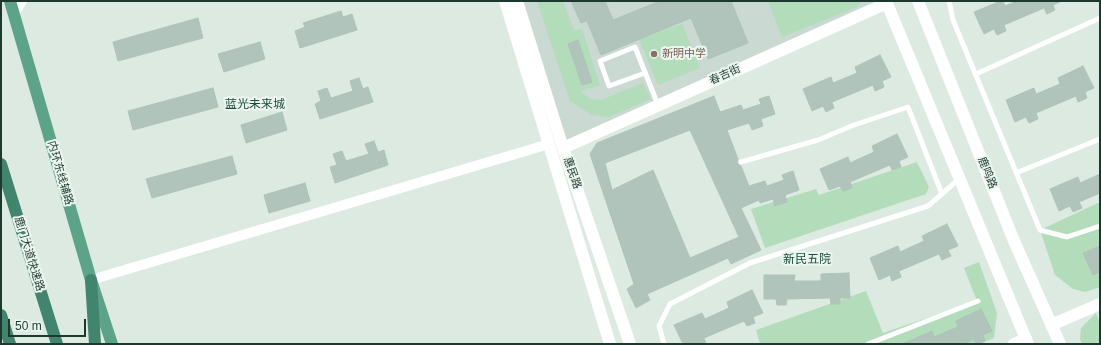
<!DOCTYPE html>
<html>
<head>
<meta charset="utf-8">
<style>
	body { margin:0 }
	#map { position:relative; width:1101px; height:345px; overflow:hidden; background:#dceae2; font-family:Arial,sans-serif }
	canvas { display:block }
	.frame { position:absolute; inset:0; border:2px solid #1d392f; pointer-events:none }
	.scale { position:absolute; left:8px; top:319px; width:78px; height:18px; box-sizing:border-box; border:2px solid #1d392f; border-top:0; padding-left:5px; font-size:12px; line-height:14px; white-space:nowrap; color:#1d392f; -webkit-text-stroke:3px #ecf6f0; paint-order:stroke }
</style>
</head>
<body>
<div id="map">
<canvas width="1101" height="345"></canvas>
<div class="frame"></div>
<div class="scale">50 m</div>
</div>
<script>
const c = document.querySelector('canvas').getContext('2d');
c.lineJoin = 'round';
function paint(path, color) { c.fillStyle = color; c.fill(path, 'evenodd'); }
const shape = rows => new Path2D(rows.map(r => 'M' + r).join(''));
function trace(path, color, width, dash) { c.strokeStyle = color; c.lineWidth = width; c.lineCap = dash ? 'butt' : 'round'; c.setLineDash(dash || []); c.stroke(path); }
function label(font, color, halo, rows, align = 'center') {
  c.font = font + ' Arial,"Noto Sans SC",sans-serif'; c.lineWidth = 4; c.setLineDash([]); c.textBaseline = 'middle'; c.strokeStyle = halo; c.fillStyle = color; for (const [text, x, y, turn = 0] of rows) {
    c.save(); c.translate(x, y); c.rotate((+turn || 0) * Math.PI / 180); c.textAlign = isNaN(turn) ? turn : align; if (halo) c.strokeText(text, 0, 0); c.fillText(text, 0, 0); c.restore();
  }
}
paint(shape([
	[520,1,886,1,563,148]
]), '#cad9d1');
paint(shape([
	[537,1,563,1,574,31,582,29,600,85,580,91,590,99,601,100,643,83,651,99,609,117,592,115,570,101],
	[768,1,862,1,857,7,782,37],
	[682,24,700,68,658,85,639,39],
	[917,162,929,187,926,194,765,248,751,209,816,189,819,195],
	[1100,202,1100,287,1085,292,1073,289,1055,275,1040,230],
	[979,262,997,313,994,338,979,344,760,344,756,330,866,291,883,333,977,301,964,268],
	[1096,313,1100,324,1100,344,1082,344,1080,339,1081,328]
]), '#b3ddba');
const building = shape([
	[571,1,605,1,613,20,660,1,731,1,748,43,708,59,691,18,601,55,587,21,581,23,571,1],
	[1001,1,1003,1,1005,6,1017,1,1062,1,1053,5,1055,10,1047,14,1044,8,1004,25,1006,31,997,35,994,29,984,34,974,12,1001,1],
	[341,11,343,17,352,14,357,30,300,48,295,31,305,27,303,23,341,11],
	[198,18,203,38,118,61,113,42,198,18],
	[578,40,592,82,582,85,568,44,578,40],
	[260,42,265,59,224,72,218,54,260,42],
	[880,55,891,77,882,81,884,87,875,91,873,85,832,102,834,108,826,112,823,106,812,111,803,89,831,77,833,83,857,73,855,67,880,55],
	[1083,66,1094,88,1085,92,1087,98,1078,102,1076,96,1036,113,1038,119,1029,123,1026,117,1015,122,1006,100,1034,88,1036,94,1060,84,1058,78,1083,66],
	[359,78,363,89,368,87,373,102,320,119,315,104,321,101,318,91,327,88,331,98,353,91,350,81,359,78],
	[213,88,218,107,133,130,128,111,213,88],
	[714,96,720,112,741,105,743,110,761,104,759,99,769,96,775,114,761,119,763,126,752,130,749,123,727,130,738,159,737,163,741,166,749,186,765,181,767,186,784,180,782,175,793,171,799,190,785,195,787,202,775,206,773,199,760,203,759,200,741,208,761,250,731,264,728,258,647,294,650,300,636,308,627,289,634,284,590,154,597,143,714,96],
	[690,130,739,237,690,258,653,170,612,190,605,163,690,130],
	[282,112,287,130,246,143,241,125,282,112],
	[897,134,908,157,899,161,901,167,892,170,890,165,850,182,852,188,843,191,840,186,829,190,820,169,848,157,850,163,874,152,872,146,897,134],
	[374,141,378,152,384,150,388,165,335,183,330,167,337,165,333,154,342,151,346,161,369,154,365,144,374,141],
	[232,156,237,174,152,198,146,179,232,156],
	[1100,174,1100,193,1079,202,1082,208,1073,212,1070,206,1059,211,1050,189,1078,177,1080,183,1100,174],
	[305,183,310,201,269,213,264,195,305,183],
	[947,224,958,246,948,250,951,256,942,260,939,254,899,271,901,277,892,281,890,275,879,280,870,258,898,246,900,252,924,241,922,236,947,224],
	[1100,246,1100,272,1093,275,1083,253,1100,246],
	[849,273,850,298,840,298,840,304,831,304,830,298,787,299,786,305,777,305,776,299,764,299,764,275,795,275,794,281,821,281,821,274,849,273],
	[752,290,763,313,753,317,755,323,747,326,744,321,704,338,706,344,683,344,674,325,702,313,705,319,729,308,727,302,752,290],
	[981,309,992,331,983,335,985,341,978,344,976,344,974,339,963,344,902,344,932,331,934,337,958,327,956,321,981,309]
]);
paint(building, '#b1c4bb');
trace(building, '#aec3b9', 1);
trace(shape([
	[949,1,953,20,1040,230,1067,237,1100,226],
	[645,73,609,86,600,61,635,47,658,105],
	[976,74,1100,18],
	[741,162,818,140,854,125,908,107,942,194],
	[1016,173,1100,139],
	[664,344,659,326,670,304,750,263,928,206,959,179],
	[868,344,978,301]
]), '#fff', 5);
trace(shape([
	[91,280,549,144]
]), '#fff', 10);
trace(shape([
	[505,1,610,344],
	[517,1,563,148,630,344],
	[14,12,21,1],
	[563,148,887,3],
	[1051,325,1100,304],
	[1014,344,1026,339]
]), '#fff', 12);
trace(shape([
	[886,1,1028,344],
	[918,1,1014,241,1060,344]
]), '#fff', 12);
trace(shape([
	[10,1,91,280,112,344]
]), '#5da38a', 12);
trace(shape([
	[1,164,57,344],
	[91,280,95,344],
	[1,315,10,344]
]), '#42856f', 12);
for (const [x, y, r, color] of [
	[654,54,4,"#8d6e63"]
]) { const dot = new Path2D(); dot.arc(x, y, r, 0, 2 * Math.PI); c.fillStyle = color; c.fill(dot); trace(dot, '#ecf6f0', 1.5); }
label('11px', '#785e54', '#ecf6f0', [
	["新明中学",662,54]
], 'left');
label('11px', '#1d392f', '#ecf6f0', [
	["春吉街",725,75,-24],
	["内环东线辅路",60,173,74],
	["惠民路",572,173,71],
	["鹿鸣路",987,173,68],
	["鹿门大道快速路",29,254,73]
]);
label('12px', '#194c3a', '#ecf6f0', [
	["蓝光未来城",255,105],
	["新民五院",807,260]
]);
</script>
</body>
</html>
